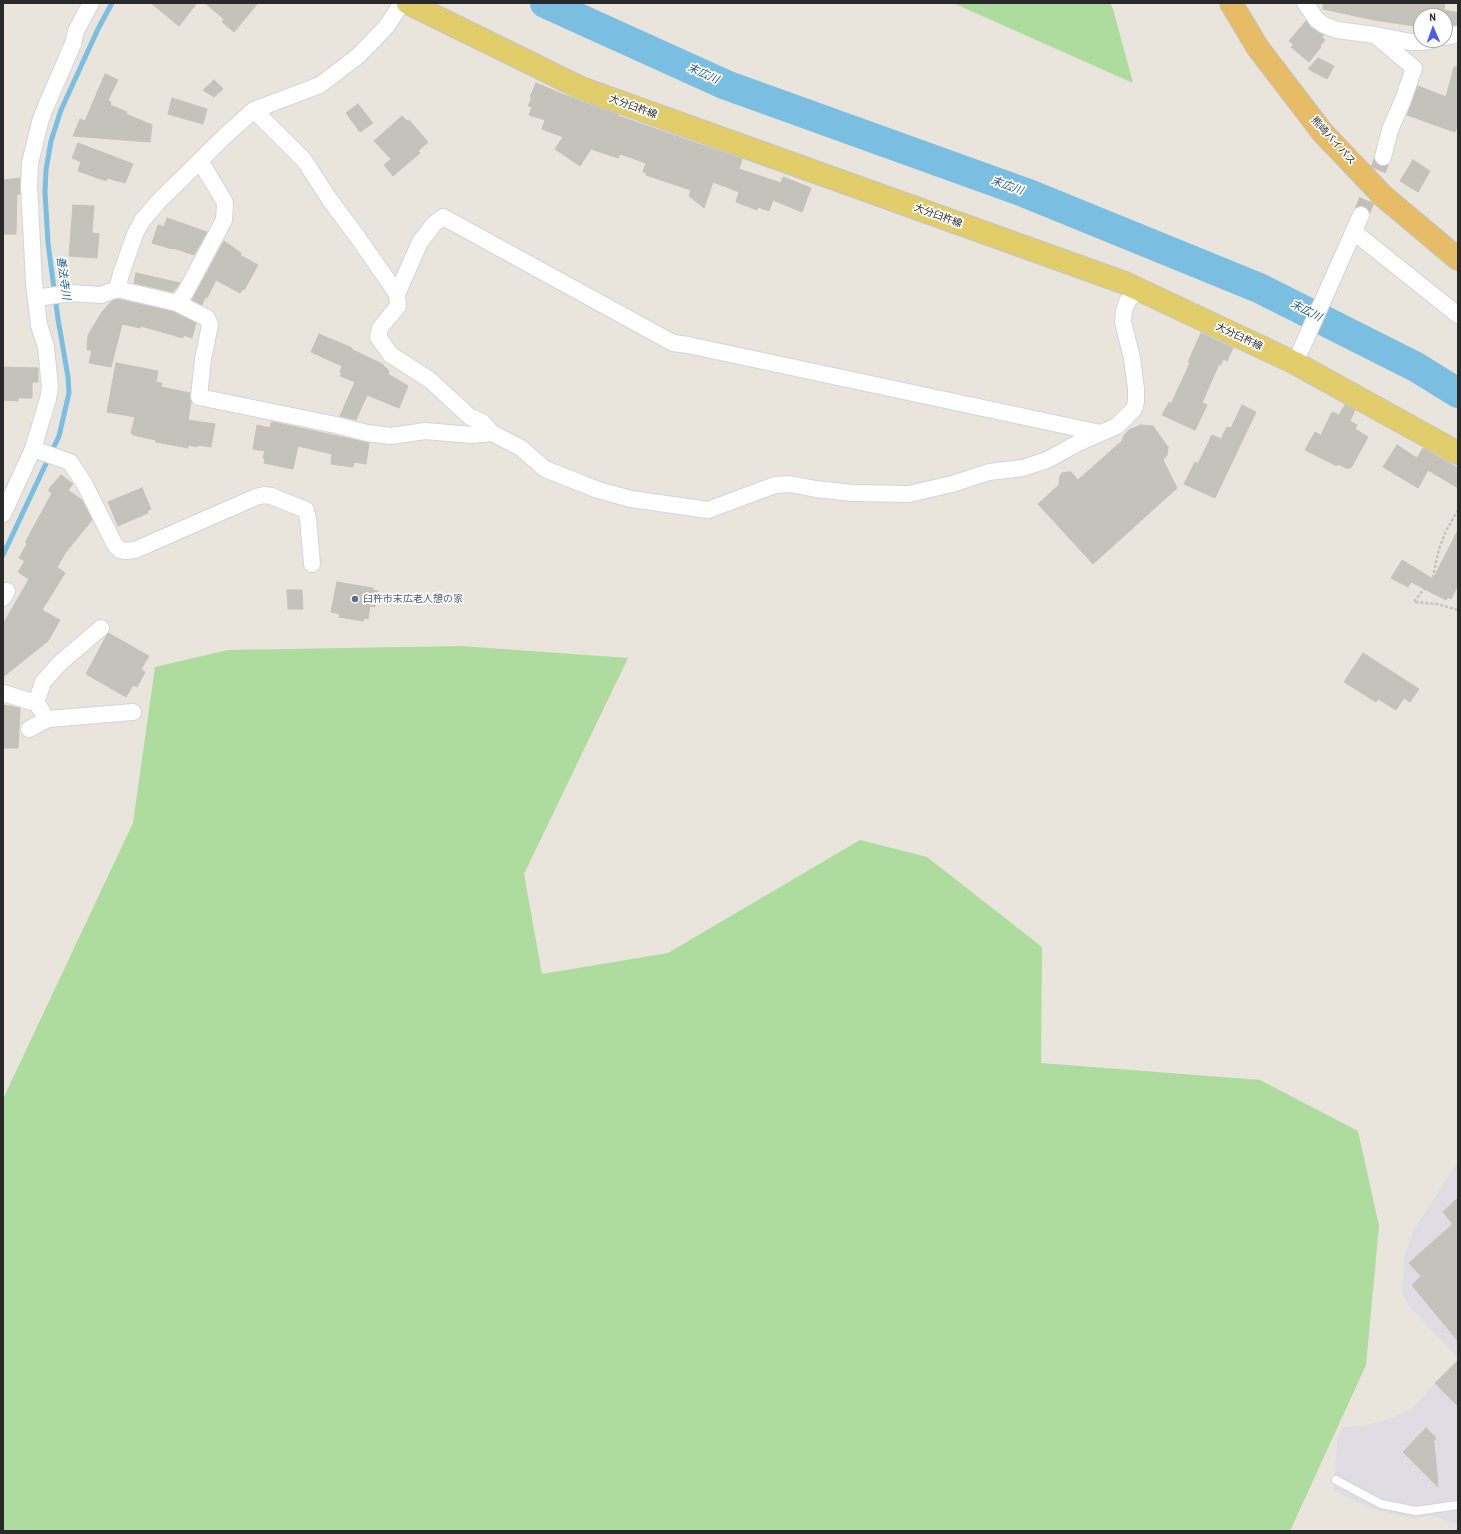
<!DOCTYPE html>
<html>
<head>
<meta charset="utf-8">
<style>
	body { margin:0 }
	#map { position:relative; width:1461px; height:1534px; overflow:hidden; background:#eae5dc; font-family:"Archivo Narrow",sans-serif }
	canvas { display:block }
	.frame { position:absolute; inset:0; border:4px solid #292929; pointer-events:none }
	.north { position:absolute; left:1413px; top:8px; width:40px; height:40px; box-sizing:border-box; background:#fff; border:1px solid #a9a9a9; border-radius:50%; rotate:358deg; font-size:11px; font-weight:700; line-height:16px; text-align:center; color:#292929 }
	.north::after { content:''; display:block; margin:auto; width:14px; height:18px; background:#4c5ee6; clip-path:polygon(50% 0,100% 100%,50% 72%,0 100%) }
</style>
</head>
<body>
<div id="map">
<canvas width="1461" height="1534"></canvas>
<div class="frame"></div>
<div class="north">N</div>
</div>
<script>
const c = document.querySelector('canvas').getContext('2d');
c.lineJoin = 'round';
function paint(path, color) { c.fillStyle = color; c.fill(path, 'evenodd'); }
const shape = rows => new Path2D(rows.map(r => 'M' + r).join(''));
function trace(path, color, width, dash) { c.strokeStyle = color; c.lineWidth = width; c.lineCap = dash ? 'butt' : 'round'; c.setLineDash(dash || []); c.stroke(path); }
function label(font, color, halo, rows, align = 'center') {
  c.font = font + ' "Archivo Narrow","Noto Sans JP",sans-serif'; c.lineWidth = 3.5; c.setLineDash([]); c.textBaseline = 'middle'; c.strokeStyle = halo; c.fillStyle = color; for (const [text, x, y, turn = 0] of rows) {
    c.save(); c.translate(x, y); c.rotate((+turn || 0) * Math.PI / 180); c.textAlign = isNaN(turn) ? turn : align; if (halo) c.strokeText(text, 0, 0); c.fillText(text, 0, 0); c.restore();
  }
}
paint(shape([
	[1458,1162,1458,1525,1431,1515,1416,1519,1378,1511,1353,1500,1333,1490,1338,1436,1344,1427,1363,1426,1389,1419,1411,1410,1458,1358,1409,1306,1402,1292,1405,1254,1413,1231]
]), '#dfdce3');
paint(shape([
	[953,3,1110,3,1113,9,1133,83],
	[461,646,628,658,524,874,542,974,668,953,860,840,927,857,1042,947,1041,1063,1260,1080,1358,1131,1379,1226,1366,1365,1290,1531,3,1531,3,1099,133,823,155,667,228,650]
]), '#aedb9e');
trace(shape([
	[3,555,59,436,69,393,68,377,58,319,48,243,45,192,46,170,51,141,61,110,98,29,112,3]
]), '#7abee1', 5);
trace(shape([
	[545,3,726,85,1026,193,1259,288,1416,367,1458,393]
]), '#7abee1', 30);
const building = shape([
	[151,3,197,3,179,26,151,3],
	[205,3,258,3,234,32,222,22,224,19,205,3],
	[1323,3,1445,3,1444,10,1458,13,1458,25,1445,27,1445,16,1421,16,1421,27,1374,20,1323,9,1323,3],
	[1306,21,1311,28,1324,35,1322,37,1325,40,1320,46,1321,47,1309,62,1291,47,1294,45,1289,41,1306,21],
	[1318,58,1334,66,1327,79,1308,69,1318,58],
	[1454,67,1458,67,1458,125,1455,132,1407,115,1418,86,1446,97,1454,67],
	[105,74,118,80,108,100,111,102,110,105,127,112,126,114,152,125,150,142,73,136,80,119,85,121,105,74],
	[214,80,223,89,214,97,203,90,214,80],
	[536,83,577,100,619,115,619,116,742,159,739,169,781,183,783,177,811,188,802,212,773,200,769,211,758,207,757,210,736,202,739,192,713,182,704,208,689,196,691,190,646,175,647,173,643,172,646,163,620,154,618,158,591,149,580,166,555,149,563,137,542,129,545,120,529,115,532,107,528,106,532,98,530,97,536,83],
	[172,98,207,109,203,124,168,114,172,98],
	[358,104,373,123,360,132,346,113,358,104],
	[402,116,407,121,409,120,428,142,418,151,420,153,393,176,384,165,391,159,374,141,402,116],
	[78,143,133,164,125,183,107,178,106,181,78,171,81,162,72,158,78,143],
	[1413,160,1430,171,1418,192,1400,181,1413,160],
	[20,178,20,194,17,194,16,234,3,234,4,180,20,178],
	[73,205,94,206,92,233,99,234,97,258,69,256,73,205],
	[167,218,207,232,194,255,173,248,172,249,152,243,158,225,164,227,167,218],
	[224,241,241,253,240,255,258,265,244,290,243,289,240,293,216,280,207,298,205,297,202,305,192,300,224,241],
	[136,273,180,283,173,292,134,283,136,273],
	[118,299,174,312,196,323,192,338,183,335,183,338,141,326,140,328,122,324,111,367,89,363,92,350,87,350,88,335,102,312,112,301,118,299],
	[1201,333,1233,348,1227,361,1223,359,1221,365,1219,364,1202,403,1207,405,1195,430,1162,415,1169,402,1171,404,1190,363,1188,362,1201,333],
	[319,334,352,348,351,349,382,364,389,371,388,374,408,386,399,408,367,395,356,420,340,416,355,382,340,376,342,373,340,372,342,366,311,352,319,334],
	[116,363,158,371,156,382,162,383,161,387,190,393,191,402,188,420,215,424,211,447,197,445,197,447,188,445,188,448,156,442,156,440,133,435,133,434,131,433,135,417,107,412,116,363],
	[3,367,38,368,38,382,32,382,32,398,18,398,18,401,3,400,3,367],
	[1242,405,1256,412,1215,498,1184,484,1195,462,1198,464,1212,435,1221,439,1227,427,1231,428,1242,405],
	[1345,405,1355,410,1350,421,1357,425,1355,429,1368,437,1351,468,1349,467,1348,469,1338,464,1337,466,1305,450,1315,432,1321,435,1332,412,1339,415,1345,405],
	[273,422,369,443,366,464,354,462,353,467,331,464,332,454,298,446,293,469,264,463,265,458,263,458,265,451,253,449,257,425,270,428,271,423,273,423,273,422],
	[1141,425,1153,426,1168,447,1167,455,1163,460,1177,488,1093,564,1038,504,1059,485,1060,476,1062,473,1068,472,1071,472,1078,480,1122,441,1124,435,1129,430,1141,425],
	[1397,445,1417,458,1423,448,1458,468,1458,488,1428,470,1418,488,1383,467,1397,445],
	[61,475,73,484,68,490,83,501,92,520,66,552,57,567,65,573,42,610,60,620,48,641,3,677,3,624,29,579,18,572,25,561,19,558,27,544,26,543,26,541,52,493,48,490,61,475],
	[142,488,151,509,147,511,148,513,118,526,108,502,142,488],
	[1458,530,1458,585,1451,599,1448,597,1446,600,1411,582,1408,587,1391,578,1402,560,1433,579,1458,530],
	[337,582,373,588,373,590,378,591,375,607,370,606,368,619,364,618,363,621,339,617,340,614,331,612,337,582],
	[287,590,302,590,303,609,288,609,287,590],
	[108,633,149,656,141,669,145,672,137,687,133,685,126,697,86,674,108,633],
	[1363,653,1419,689,1410,702,1404,698,1396,710,1378,699,1376,702,1344,682,1363,653],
	[3,705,20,708,18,748,3,748,3,705],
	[1458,1198,1458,1341,1412,1285,1421,1276,1409,1263,1453,1224,1443,1212,1458,1198],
	[1458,1361,1458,1406,1435,1383,1458,1361],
	[1426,1428,1436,1438,1433,1442,1434,1443,1438,1487,1403,1452,1426,1428]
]);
paint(building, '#c5c2bc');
trace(building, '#c5c1b6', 1);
trace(shape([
	[1361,215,1383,157]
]), '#c3bfb8', 16, [16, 8]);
const service = shape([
	[1336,1480,1381,1504,1416,1511,1458,1505]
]);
const minor = shape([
	[1305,3,1317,20,1324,25,1337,30,1375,35,1411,42,1424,42,1433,40],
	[1375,35,1414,68,1403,100,1390,130,1383,157],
	[1445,37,1458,34],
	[254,110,304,160,330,200,359,239,397,294],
	[1354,232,1458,315],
	[117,289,177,303,207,318,210,325,203,359,199,397,336,425,367,433,391,436,425,431,472,435,492,433],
	[36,298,71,293,101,295,117,289,121,274,135,234,142,221,158,202,227,134,254,110,320,85,358,56,387,26,402,3],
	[177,303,185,293,224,220,225,203,223,199,200,161],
	[1295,363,1361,215],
	[1100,433,688,345,673,343,443,217,434,224,420,242,397,294,398,306,380,328,378,337,391,355,430,380,470,417,482,422,492,433,521,448,545,469,598,490,631,499,708,510,775,485,790,484,816,489,853,493,909,494,952,484,989,472,1023,468,1047,460,1078,443,1117,426,1134,409,1136,402,1136,389,1132,358,1123,322,1124,311,1127,302,1138,289],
	[33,449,70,462,84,483,115,545,120,550,126,551,135,550,256,497,264,495,271,496,306,510,308,519,312,564],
	[3,514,33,449,48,399,50,387,46,347,39,325,34,283,29,185,30,163,40,122,46,106,73,44,76,31,91,3],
	[3,598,7,591],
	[3,693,36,703,42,711],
	[36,703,43,682,60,663,101,628],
	[29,729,48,719,133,712]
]);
const primary = shape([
	[408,3,581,88,1125,283,1295,363,1458,453]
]);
const trunk = shape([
	[1231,3,1258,48,1323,133,1383,196,1458,259]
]);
trace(service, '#d2d3e0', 10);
trace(minor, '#d2d3e0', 18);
trace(primary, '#c3c3c3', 24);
trace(trunk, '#c3c3c3', 24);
trace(shape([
	[1458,510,1446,531,1439,549,1433,577,1414,602,1437,604,1458,610]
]), '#c3c3c3', 2.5, [3, 2]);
trace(service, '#fff', 8);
trace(minor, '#fff', 16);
trace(primary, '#e1ce6a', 22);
trace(trunk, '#e7bc67', 22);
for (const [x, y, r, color] of [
	[355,599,4,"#5c6f8a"]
]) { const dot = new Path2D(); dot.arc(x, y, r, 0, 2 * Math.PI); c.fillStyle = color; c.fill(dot); trace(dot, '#fff', 1.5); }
label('10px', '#292929', '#fff', [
	["大分臼杵線",633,107,20],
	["熊崎バイパス",1333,141,48],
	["大分臼杵線",938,216,20],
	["大分臼杵線",1239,337,25]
]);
label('10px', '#4e5e75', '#fff', [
	["臼杵市末広老人憩の家",363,599]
], 'left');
label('italic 11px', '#1b5c8b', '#fff', [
	["末広川",703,74,24],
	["末広川",1007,186,20],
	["善法寺川",63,278,82],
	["末広川",1306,311,27]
]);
</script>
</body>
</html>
